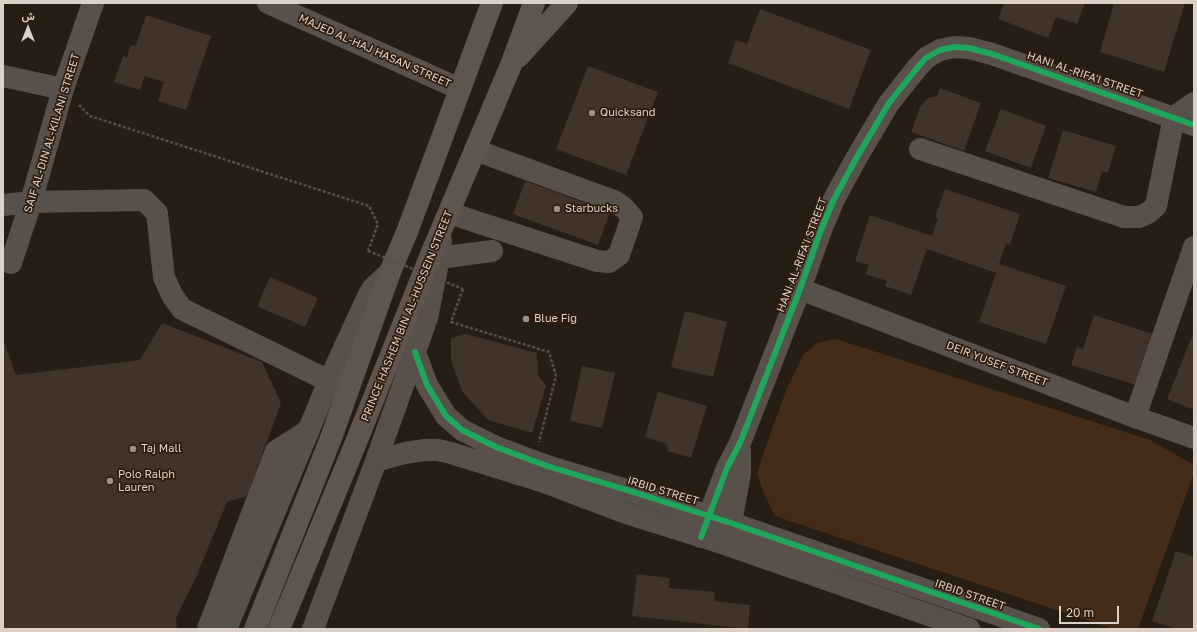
<!DOCTYPE html>
<html>
<head>
<meta charset="utf-8">
<style>
	body { margin:0 }
	#map { position:relative; width:1197px; height:632px; overflow:hidden; background:#261d15; font-family:"Golos Text",Vazirmatn,sans-serif }
	canvas { display:block }
	.frame { position:absolute; inset:0; border:4px solid #ddd0c7; pointer-events:none }
	.north { position:absolute; left:8px; top:8px; width:40px; height:40px; -webkit-text-stroke:3px #2e1c0d; paint-order:stroke; rotate:0deg; font-size:11px; font-weight:700; line-height:16px; text-align:center; color:#ddd0c7 }
	.north::after { content:''; display:block; margin:auto; width:14px; height:18px; background:#ddd0c7; clip-path:polygon(50% 0,100% 100%,50% 72%,0 100%) }
	.scale { position:absolute; left:1059px; top:606px; width:60px; height:18px; box-sizing:border-box; border:2px solid #ddd0c7; border-top:0; padding-left:5px; font-size:12px; line-height:14px; white-space:nowrap; color:#ddd0c7; -webkit-text-stroke:3px #2e1c0d; paint-order:stroke }
</style>
</head>
<body>
<div id="map">
<canvas width="1197" height="632"></canvas>
<div class="frame"></div>
<div class="north">ش</div>
<div class="scale">20 m</div>
</div>
<script>
const c = document.querySelector('canvas').getContext('2d');
c.lineJoin = 'round';
function paint(path, color) { c.fillStyle = color; c.fill(path, 'evenodd'); }
const shape = rows => new Path2D(rows.map(r => 'M' + r).join(''));
function trace(path, color, width, dash) { c.strokeStyle = color; c.lineWidth = width; c.lineCap = dash ? 'butt' : 'round'; c.setLineDash(dash || []); c.stroke(path); }
function label(font, color, halo, rows, align = 'center') {
  c.font = font + ' "Golos Text",sans-serif'; c.lineWidth = 3.5; c.setLineDash([]); c.textBaseline = 'middle'; c.strokeStyle = halo; c.fillStyle = color; for (const [text, x, y, turn = 0] of rows) {
    c.save(); c.translate(x, y); c.rotate((+turn || 0) * Math.PI / 180); c.textAlign = isNaN(turn) ? turn : align; if (halo) c.strokeText(text, 0, 0); c.fillText(text, 0, 0); c.restore();
  }
}
paint(shape([
	[836,339,1150,440,1194,465,1194,473,1138,629,1113,629,775,516,763,491,757,473,768,440,787,388,803,355,817,343]
]), '#442c18');
paint(shape([
	[1004,3,1085,3,1077,24,1056,17,1048,38,998,19],
	[1114,3,1185,3,1164,72,1100,52],
	[760,9,871,50,849,109,728,63,736,40,747,44],
	[146,15,211,36,186,110,158,101,164,82,145,76,140,90,114,82,123,56,127,57,130,46,136,45],
	[588,66,658,92,626,175,556,149],
	[940,88,981,103,964,151,911,132,920,107,928,98,937,96],
	[1001,109,1046,126,1031,168,985,151],
	[1063,130,1116,146,1108,173,1102,171,1096,192,1048,178],
	[525,181,610,212,598,245,513,214],
	[945,189,1020,214,1010,245,1006,244,999,264,1066,286,1046,344,979,322,996,273,927,249,911,295,885,286,887,281,865,274,869,265,855,261,870,215,932,236,938,218,935,217],
	[270,277,318,298,305,327,257,306],
	[685,311,727,322,713,377,671,367],
	[1094,315,1153,334,1136,385,1071,365,1077,347,1083,349],
	[162,323,262,362,281,403,247,496,227,502,197,575,176,618,177,629,3,629,3,339,16,375,140,360],
	[1194,331,1194,410,1167,399],
	[466,334,537,353,538,375,546,386,532,433,488,420,462,391,451,360,451,338],
	[582,366,615,373,602,428,570,421],
	[658,392,707,406,691,458,668,451,667,444,645,437],
	[1176,551,1194,557,1193,629,1176,629,1152,621],
	[637,574,670,578,669,588,715,592,714,601,750,605,748,629,632,616]
]), '#3f332a');
trace(shape([
	[79,105,90,116,369,206,378,224,368,251],
	[463,289,451,322,549,352,556,376,539,442]
]), '#56504b', 2.5, [3, 2]);
trace(shape([
	[268,3,460,89],
	[3,76,63,89],
	[920,149,1124,217,1139,217,1148,213,1156,206,1174,117,1194,103],
	[3,205,31,202,144,200,157,213,164,277,172,295,182,309,329,381],
	[449,213,597,261,609,262,619,255,632,217,623,207,614,201,475,150],
	[439,258,492,251],
	[11,263,31,202,63,89,93,3],
	[800,289,1135,417,1194,438],
	[415,352,427,385,446,416,462,430,496,447,547,466,630,491,731,523,1039,629],
	[1135,417,1194,247],
	[376,461,405,453,425,450,438,450,451,453,544,482,626,513,725,544,969,629],
	[701,537,727,468,740,443,800,289,821,230,834,199,857,157,889,103,917,68,926,58,940,50,954,47,969,48,992,54,1194,125],
	[727,537,731,523,740,473,740,451],
	[208,629,276,451,309,430],
	[226,629,329,381,369,294,373,288,390,272],
	[313,629,376,461,415,352,427,318,439,258,441,240]
]), '#57504b', 22);
trace(shape([
	[518,57,567,3],
	[255,629,331,438,390,272,407,232,492,3],
	[279,629,357,440,432,252,511,65,534,3]
]), '#5f554e', 22);
trace(shape([
	[368,251,463,289]
]), '#56504b', 2.5, [3, 2]);
trace(shape([
	[415,352,427,385,446,416,462,430,496,447,547,466,630,491,731,523,1039,629],
	[701,537,727,468,740,443,800,289,821,230,834,199,857,157,889,103,917,68,926,58,940,50,954,47,969,48,992,54,1194,125]
]), '#20a55d', 6);
for (const [x, y, r, color] of [
	[592,113,4,"#9d9189"],
	[557,209,4,"#9d9189"],
	[526,319,4,"#9d9189"],
	[133,449,4,"#9d9189"],
	[110,481,4,"#9d9189"]
]) { const dot = new Path2D(); dot.arc(x, y, r, 0, 2 * Math.PI); c.fillStyle = color; c.fill(dot); trace(dot, '#2e1c0d', 1.5); }
label('11px', '#ddd0c7', '#2e1c0d', [
	["MAJED AL-HAJ HASAN STREET",375,51,24],
	["HANI AL-RIFA'I STREET",1085,75,19],
	["SAIF AL-DIN AL-KILANI STREET",52,133,-73],
	["HANI AL-RIFA'I STREET",802,255,-69],
	["PRINCE HASHEM BIN AL-HUSSEIN STREET",407,316,-68],
	["DEIR YUSEF STREET",997,364,21],
	["IRBID STREET",663,491,17],
	["IRBID STREET",970,595,19]
]);
label('11px', '#ddd0c7', '#2e1c0d', [
	["Quicksand",600,113],
	["Starbucks",565,209],
	["Blue Fig",534,319],
	["Taj Mall",141,449],
	["Polo Ralph",118,475],
	["Lauren",118,488]
], 'left');
</script>
</body>
</html>
